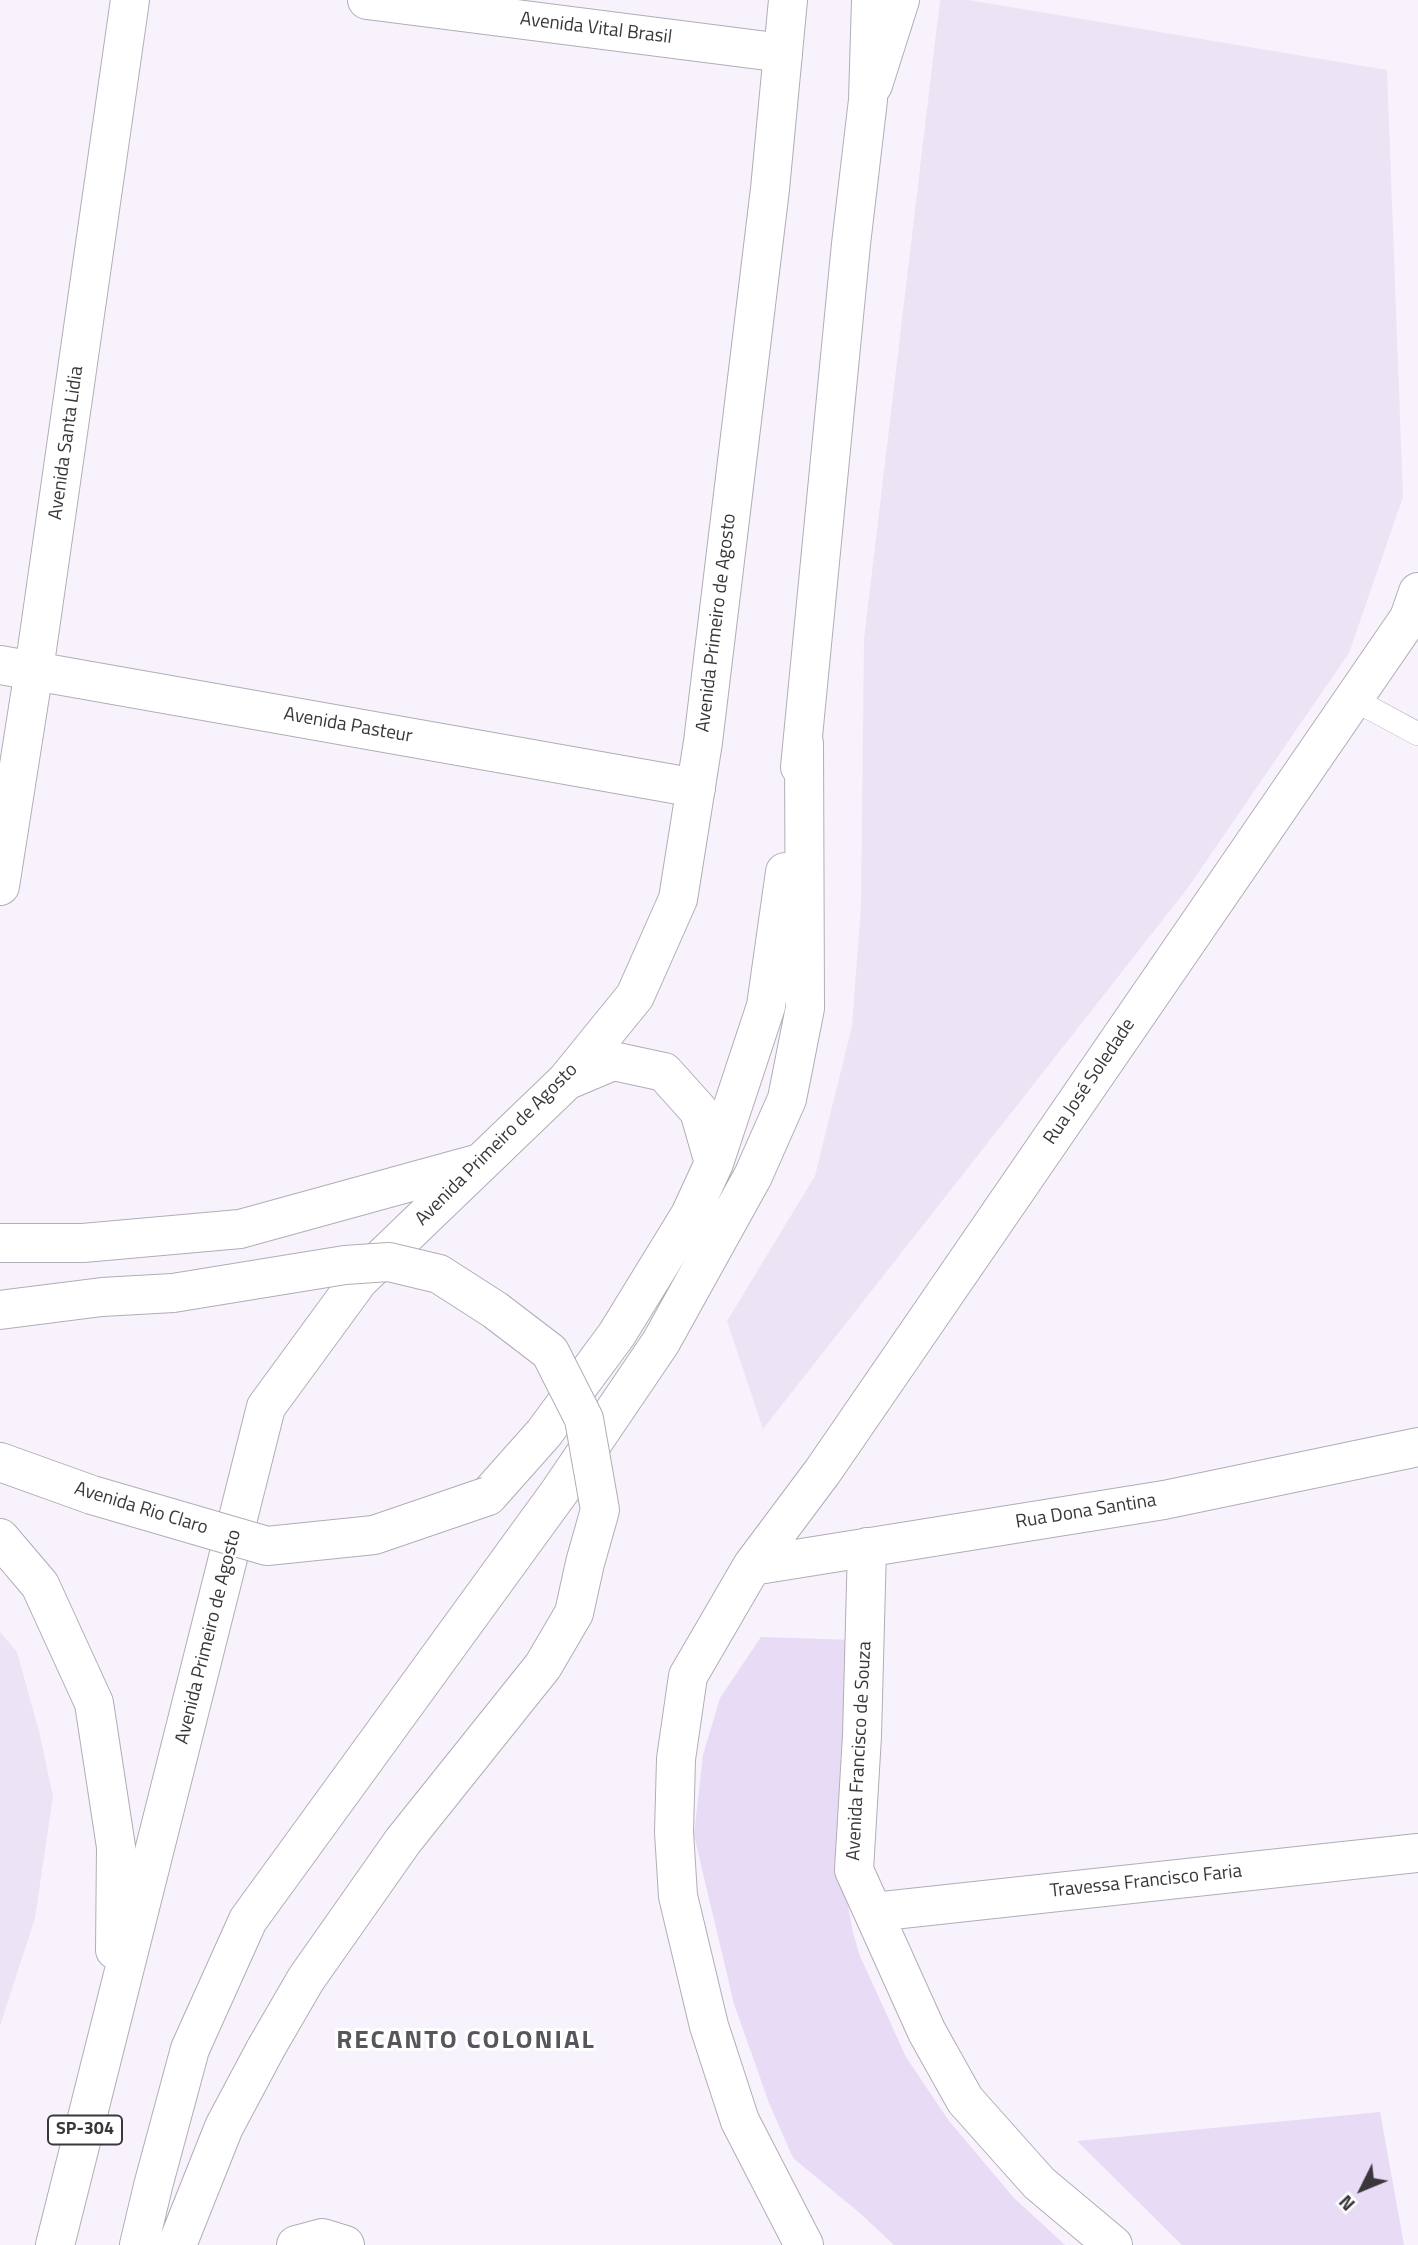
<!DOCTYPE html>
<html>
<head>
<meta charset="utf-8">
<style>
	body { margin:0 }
	#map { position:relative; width:1418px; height:2245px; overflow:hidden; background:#f7f2fc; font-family:"Titillium Web",sans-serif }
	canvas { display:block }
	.north { position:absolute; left:1327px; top:2154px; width:70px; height:70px; -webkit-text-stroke:5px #fff; paint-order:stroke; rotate:227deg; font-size:19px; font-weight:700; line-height:28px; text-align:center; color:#39373b }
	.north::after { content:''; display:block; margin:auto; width:24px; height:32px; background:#39373b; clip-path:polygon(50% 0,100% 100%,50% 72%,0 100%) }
</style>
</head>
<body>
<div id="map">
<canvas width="1418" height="2245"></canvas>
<div class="north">N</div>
</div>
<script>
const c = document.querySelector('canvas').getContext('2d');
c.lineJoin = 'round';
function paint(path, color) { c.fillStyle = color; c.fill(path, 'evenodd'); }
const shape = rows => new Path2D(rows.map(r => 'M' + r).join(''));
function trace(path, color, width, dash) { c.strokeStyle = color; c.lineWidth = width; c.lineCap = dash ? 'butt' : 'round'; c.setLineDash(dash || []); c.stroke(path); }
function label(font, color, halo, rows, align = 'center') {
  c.font = font + ' "Titillium Web",sans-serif'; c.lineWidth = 6; c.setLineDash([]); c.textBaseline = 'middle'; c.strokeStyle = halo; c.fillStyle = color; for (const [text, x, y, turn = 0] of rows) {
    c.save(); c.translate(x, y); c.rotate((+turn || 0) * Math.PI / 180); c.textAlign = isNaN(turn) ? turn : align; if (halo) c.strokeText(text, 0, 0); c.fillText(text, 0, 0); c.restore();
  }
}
paint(shape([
	[940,0,968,0,1387,70,1403,497,1349,653,1187,889,763,1429,727,1321,815,1176,852,1026,861,906,864,639],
	[0,1632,17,1652,39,1731,53,1796,35,1918,0,2026]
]), '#ece4f5');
paint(shape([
	[761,1637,855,1640,842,1873,853,1933,860,1956,906,2057,949,2121,1014,2198,1065,2245,894,2245,861,2214,793,2158,769,2103,734,2004,694,1835,703,1755,720,1698],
	[1380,2112,1404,2245,1182,2245,1077,2141]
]), '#e8dbf6');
const lane = shape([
	[1353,699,1418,734]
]);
const street = shape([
	[367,0,783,53],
	[0,665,696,788],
	[0,886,34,670,130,0],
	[867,1547,862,1736,854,1870,927,2032,965,2100,1039,2183,1113,2245],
	[752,1566,1164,1500,1418,1447],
	[874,1912,1418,1853],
	[296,2245,322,2238,345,2245],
	[804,2245,740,2121,709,2026,678,1896,674,1832,676,1759,688,1676,752,1566,823,1471,1409,618,1418,592]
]);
const primary = shape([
	[873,85,900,0]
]);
const highway = shape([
	[800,767,851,244,868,100,871,0],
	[568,1080,613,1061,664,1072,699,1111,714,1163],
	[0,1243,83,1243,240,1229,476,1164],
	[0,1310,102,1297,173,1293],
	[0,1462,92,1495],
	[488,1496,544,1433,617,1334,690,1215,714,1163,766,1006,785,872],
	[0,1538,40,1585,94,1703,116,1847,115,1950],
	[55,2245,266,1407,359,1280,566,1081,635,996,678,899,703,742,770,189,788,0],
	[139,2245,153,2186,190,2049,248,1920,560,1491,661,1342,753,1176,787,1099,805,1008,804,743],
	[177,2245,224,2127,266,2048]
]);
trace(lane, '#b1adb6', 24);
trace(street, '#b1adb6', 40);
trace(primary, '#b1adb6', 40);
trace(highway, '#b1adb6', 40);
trace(lane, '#fff', 23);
trace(street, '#fff', 38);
trace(primary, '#fff', 38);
trace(highway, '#fff', 38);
const highwayBridge = shape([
	[173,1293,345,1265,389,1262,439,1274,495,1310,550,1352,584,1419,600,1510,585,1563,574,1613,543,1666,403,1841,306,1979,266,2048],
	[92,1495,267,1546,374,1535,488,1496]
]);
trace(highwayBridge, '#b1adb6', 40, []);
trace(highwayBridge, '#fff', 38);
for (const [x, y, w] of [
	[85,2130,74]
]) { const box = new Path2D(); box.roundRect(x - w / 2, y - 14.5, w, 29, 5); c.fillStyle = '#fff'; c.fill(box); trace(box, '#39373b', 2); }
label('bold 18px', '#39373b', null, [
	["SP-304",85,2130]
]);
label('19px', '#39373b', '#fff', [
	["Avenida Vital Brasil",596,29,7],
	["Avenida Santa Lidia",67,443,-82],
	["Avenida Primeiro de Agosto",717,623,-83],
	["Avenida Pasteur",348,726,10],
	["Rua José Soledade",1090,1082,-56],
	["Avenida Primeiro de Agosto",497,1145,-45],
	["Avenida Rio Claro",141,1509,17],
	["Rua Dona Santina",1086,1512,-9],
	["Avenida Primeiro de Agosto",209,1637,-76],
	["Avenida Francisco de Souza",860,1751,-87],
	["Travessa Francisco Faria",1146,1882,-6]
]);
c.letterSpacing = '2px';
label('bold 26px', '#59555d', '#fff', [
	["RECANTO COLONIAL",466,2042]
]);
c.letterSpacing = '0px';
</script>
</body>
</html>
